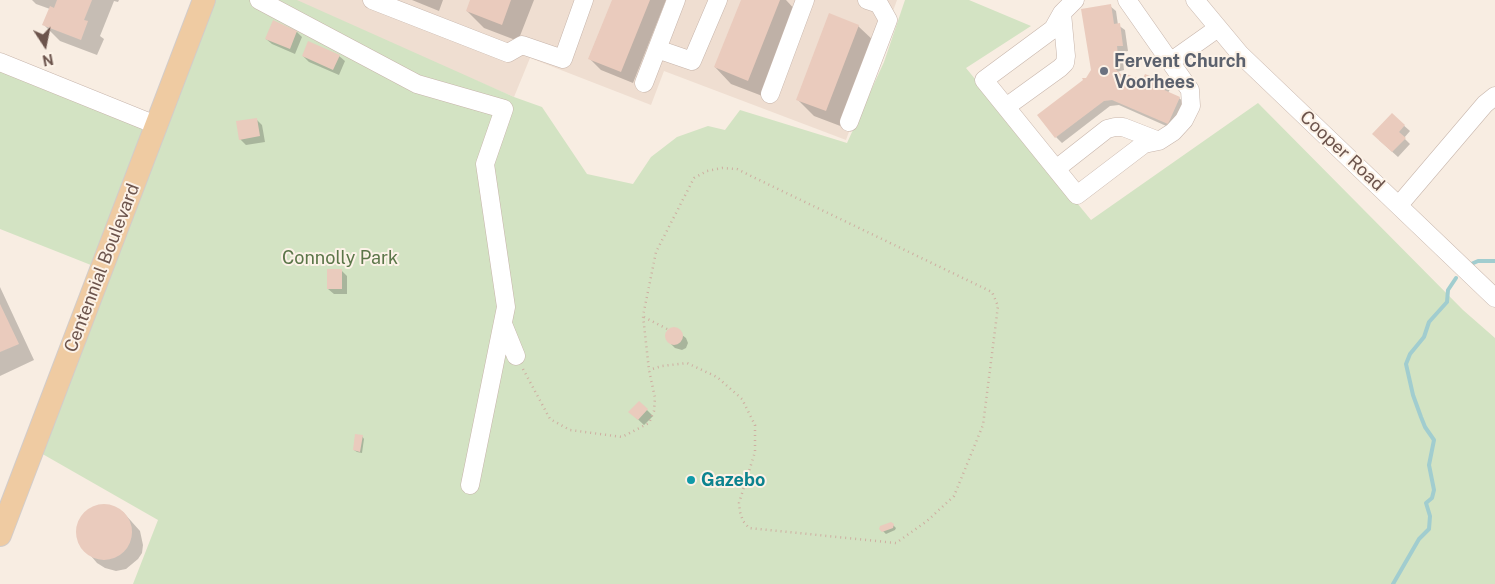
<!DOCTYPE html>
<html>
<head>
<meta charset="utf-8">
<style>
	body { margin:0 }
	#map { position:relative; width:1495px; height:584px; overflow:hidden; background:#f8ede2; font-family:"Public Sans",sans-serif }
	canvas { display:block }
	.north { position:absolute; left:20px; top:20px; width:50px; height:50px; -webkit-text-stroke:4px #fcf2e7; paint-order:stroke; rotate:169deg; font-size:14px; font-weight:700; line-height:20px; text-align:center; color:#6c544c }
	.north::after { content:''; display:block; margin:auto; width:18px; height:22px; background:#6c544c; clip-path:polygon(50% 0,100% 100%,50% 72%,0 100%) }
</style>
</head>
<body>
<div id="map">
<canvas width="1495" height="584"></canvas>
<div class="north">N</div>
</div>
<script>
const c = document.querySelector('canvas').getContext('2d');
c.lineJoin = 'round';
function paint(path, color) { c.fillStyle = color; c.fill(path, 'evenodd'); }
const shape = rows => new Path2D(rows.map(r => 'M' + r).join(''));
function trace(path, color, width, dash) { c.strokeStyle = color; c.lineWidth = width; c.lineCap = dash ? 'butt' : 'round'; c.setLineDash(dash || []); c.stroke(path); }
function label(font, color, halo, rows, align = 'center') {
  c.font = font + ' "Public Sans",sans-serif'; c.lineWidth = 4; c.setLineDash([]); c.textBaseline = 'middle'; c.strokeStyle = halo; c.fillStyle = color; for (const [text, x, y, turn = 0] of rows) {
    c.save(); c.translate(x, y); c.rotate((+turn || 0) * Math.PI / 180); c.textAlign = isNaN(turn) ? turn : align; if (halo) c.strokeText(text, 0, 0); c.fillText(text, 0, 0); c.restore();
  }
}
paint(shape([
	[289,0,897,0,846,140,664,71,651,105,530,58,514,97]
]), '#efded1');
paint(shape([
	[204,0,297,0,514,97,542,107,587,174,633,184,651,157,677,137,708,126,725,130,740,110,847,143,884,62,905,0,969,0,1031,26,966,68,1091,220,1258,103,1463,310,1495,338,1495,584,133,584,158,520,32,448,101,269,0,229,0,63,156,125]
]), '#d3e3c3');
paint(shape([
	[32,0,119,0,118,2,114,1,100,36,104,39,97,55,60,41,44,25,50,9,36,4],
	[412,0,443,0,439,11],
	[472,0,534,0,518,41,484,28,467,11],
	[613,0,666,0,633,83,601,70,589,58],
	[742,0,786,0,798,13,765,97,731,84,715,67],
	[1110,6,1116,11,1118,25,1125,30,1128,51,1122,52,1124,70,1117,72,1123,78,1143,82,1146,75,1164,83,1170,89,1168,93,1179,98,1185,103,1173,129,1119,105,1110,106,1062,143,1056,137,1092,70],
	[858,26,875,42,843,127,814,116,797,99],
	[297,32,302,37,295,54,272,44,266,39],
	[303,56,339,56,345,61,339,75,309,62],
	[1392,115,1410,131,1404,138,1410,144,1398,157,1379,140],
	[256,119,262,125,265,142,246,145,240,139],
	[341,270,347,276,347,294,334,294,328,289],
	[0,287,34,360,0,376],
	[674,329,686,338,688,343,686,348,682,350,675,348,669,342,667,336,670,330],
	[639,402,653,416,644,425,630,412],
	[362,436,364,439,362,453,357,452,354,450],
	[692,478,696,483,693,484,689,479],
	[105,505,115,507,123,512,140,531,143,545,142,553,138,559,126,569,116,571,105,568,97,563,80,543,77,529,82,517,94,507],
	[891,523,896,528,895,530,886,534,881,529]
]), '#0003');
trace(shape([
	[1469,265,1478,261,1495,261],
	[1393,584,1419,539,1429,529,1430,516,1426,503,1432,498,1434,490,1429,465,1434,440,1425,427,1421,417,1413,395,1406,364,1410,354,1424,337,1429,322,1447,302,1448,290,1456,278]
]), '#a1cdcf', 4);
paint(shape([
	[57,0,92,0,84,20,88,21,81,40,42,25,50,6,54,8],
	[470,0,511,0,502,25,466,11],
	[612,0,650,0,621,72,588,59],
	[741,0,780,0,748,81,714,67],
	[1111,4,1114,24,1120,23,1123,46,1117,46,1119,65,1113,67,1123,76,1124,73,1142,80,1145,74,1165,82,1162,89,1180,97,1168,124,1112,100,1104,101,1055,138,1037,115,1083,80,1082,78,1086,78,1091,70,1081,9],
	[829,13,859,25,826,111,796,100],
	[273,20,297,31,290,49,265,39],
	[308,41,340,55,333,70,302,56],
	[1392,113,1405,125,1399,132,1406,138,1392,152,1372,134],
	[257,118,260,136,239,140,236,121],
	[327,269,342,269,342,289,327,289],
	[0,304,19,344,0,352],
	'665 336a9 9 0 1 1 18 0a9 9 0 1 1-18 0Z',
	[639,401,648,409,638,420,628,412],
	[355,434,363,435,360,452,353,450],
	'687.5 479a3.5 3.5 0 1 1 7 0a3.5 3.5 0 1 1-7 0Z',
	'76 532a28 28 0 1 1 56 0a28 28 0 1 1-56 0Z',
	[891,522,894,524,893,528,882,532,879,529,880,526]
]), '#eacbbd');
const minor = shape([
	[259,0,417,84,504,109,485,164,506,307,470,485],
	[372,0,508,53,522,45,563,59,584,0],
	[1075,0,1062,13,1053,29,984,80,1077,195,1144,144,1159,141,1173,132,1184,120,1191,106,1190,90,1127,0],
	[1195,0,1240,54,1495,298],
	[657,49,692,61,718,0],
	[0,62,156,125],
	[1170,62,1218,28],
	[644,83,676,0],
	[770,94,805,0],
	[1006,107,1060,68,1065,63,1066,56,1062,13],
	[849,122,888,20,879,4,867,0],
	[1056,169,1107,129,1115,127,1123,127,1159,141],
	[1399,205,1485,104,1495,96],
	[503,324,516,356]
]);
const major = shape([
	[0,535,204,0]
]);
trace(minor, '#c7b5ab', 19);
trace(major, '#d3ccc9', 24);
trace(shape([
	[644,317,669,330],
	[523,369,550,419,570,430,622,437,649,423,654,411,655,398,649,370,643,316,656,252,694,178,707,171,722,168,737,169,751,176,992,292,998,306,983,425,954,496,927,521,896,543,749,528,743,521,740,512,739,503,755,452,755,425,742,399,717,377,687,363,662,366,649,370]
]), '#ceaea1', 2.5, [1, 4]);
trace(minor, '#fff', 18);
trace(major, '#efcba2', 22);
for (const [x, y, r, color] of [
	[1104,71,5,"#6b7280"],
	[691,480,5,"#0f9aa8"]
]) { const dot = new Path2D(); dot.arc(x, y, r, 0, 2 * Math.PI); c.fillStyle = color; c.fill(dot); trace(dot, '#fcf2e7', 2); }
label('bold 18px', '#5b616d', '#fcf2e7', [
	["Fervent Church",1114,61],
	["Voorhees",1114,82]
], 'left');
label('18px', '#6c544c', '#fcf2e7', [
	["Cooper Road",1342,151,43],
	["Centennial Boulevard",102,268,-69]
]);
label('18px', '#5b7649', '#fcf2e7', [
	["Connolly Park",340,258]
]);
label('bold 18px', '#0d838f', '#fcf2e7', [
	["Gazebo",701,480]
], 'left');
</script>
</body>
</html>
